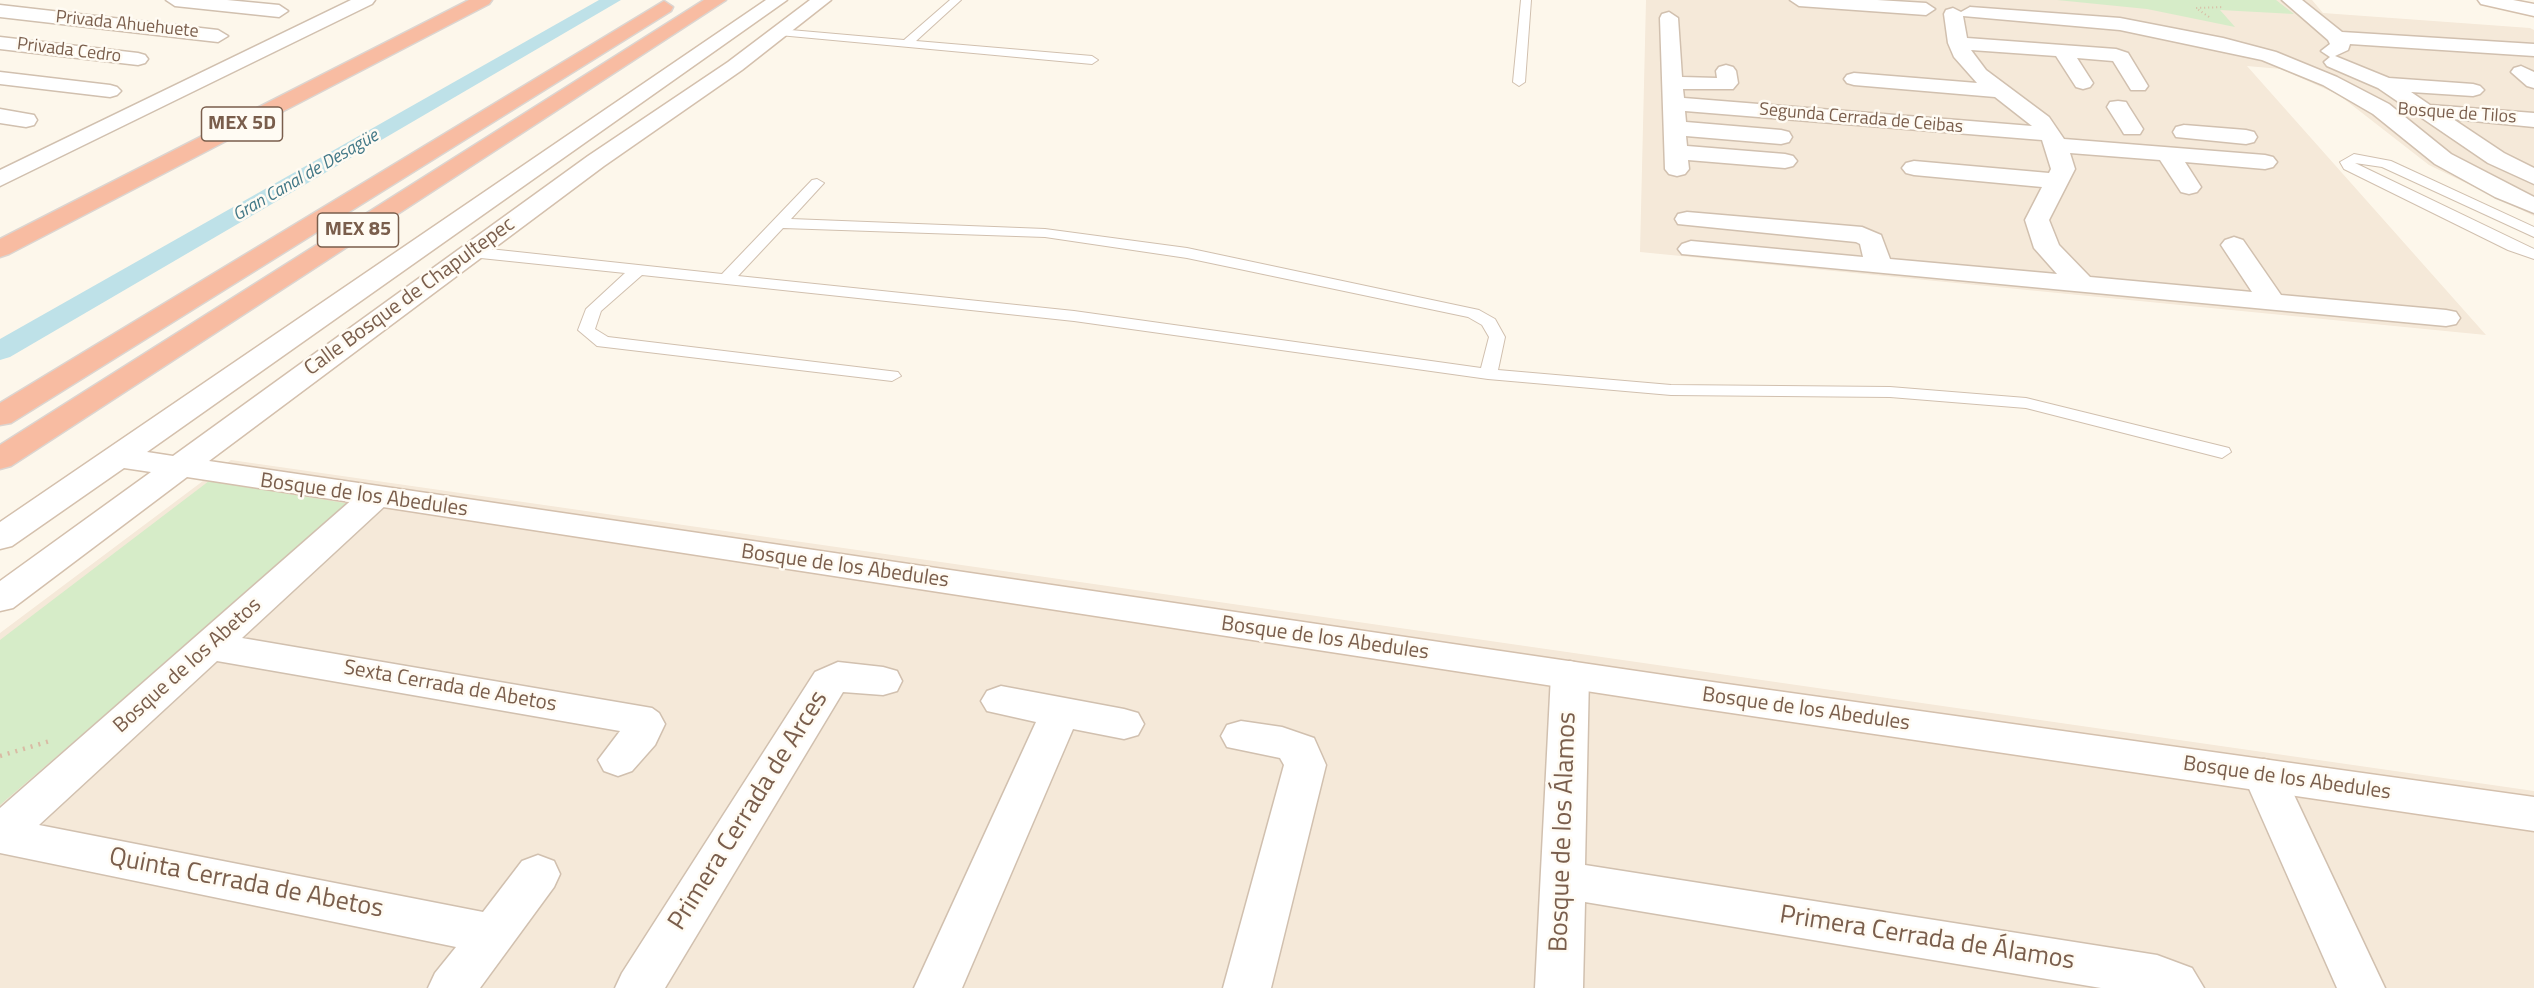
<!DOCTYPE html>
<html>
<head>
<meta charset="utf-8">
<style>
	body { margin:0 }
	canvas { display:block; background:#fdf7eb }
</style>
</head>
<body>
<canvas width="2534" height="988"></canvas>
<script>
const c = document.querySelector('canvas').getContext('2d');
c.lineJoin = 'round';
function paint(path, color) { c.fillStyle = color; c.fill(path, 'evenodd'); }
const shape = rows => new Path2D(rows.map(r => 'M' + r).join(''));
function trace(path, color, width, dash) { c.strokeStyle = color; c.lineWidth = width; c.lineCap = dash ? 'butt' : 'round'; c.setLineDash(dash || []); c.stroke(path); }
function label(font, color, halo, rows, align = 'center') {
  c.font = font + ' "Titillium Web",sans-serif'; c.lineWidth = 5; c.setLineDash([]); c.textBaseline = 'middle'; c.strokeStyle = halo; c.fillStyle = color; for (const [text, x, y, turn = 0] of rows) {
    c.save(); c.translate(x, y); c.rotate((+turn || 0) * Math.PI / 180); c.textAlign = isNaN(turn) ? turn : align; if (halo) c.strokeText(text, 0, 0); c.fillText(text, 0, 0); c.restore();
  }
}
paint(shape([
	[1646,0,2312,0,2323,13,2530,28,2534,30,2534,216,2429,165,2339,95,2281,69,2247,66,2486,335,1640,252],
	[231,460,2534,791,2534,988,0,988,0,633]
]), '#f5e9d9');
paint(shape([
	[2057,0,2276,0,2294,14,2220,10,2235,27,2147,9],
	[209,481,351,504,0,805,0,640]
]), '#d6ecc8');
paint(shape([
	[599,0,621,0,10,357,0,360,0,339,599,0]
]), '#bee1e8');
const lane = shape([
	[950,0,961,0,916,41,1092,56,1098,60,1092,64,779,35,773,32,779,29,904,40,950,0],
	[1521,0,1531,0,1525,82,1519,86,1513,82,1521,0],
	[2354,154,2391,161,2534,227,2534,237,2382,167,2355,163,2534,249,2534,259,2508,250,2344,169,2340,162,2354,154],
	[817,179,824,183,791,219,1045,229,1187,248,1479,310,1495,319,1505,337,1498,370,1671,385,1890,387,2026,398,2229,448,2231,452,2222,458,2026,408,1890,397,1671,395,1488,379,1074,321,642,275,601,311,595,329,608,337,898,372,901,376,892,381,597,346,578,330,586,309,625,273,471,257,463,252,471,247,722,274,812,180,817,179],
	[783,228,1045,237,1187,258,1468,317,1482,325,1489,337,1481,368,1074,311,738,276,783,228]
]);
const street = shape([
	[166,0,227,0,279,5,288,11,279,17,175,6,166,0],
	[351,0,375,0,372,4,0,186,0,170,351,0],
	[1790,0,1877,0,1926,3,1935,9,1926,15,1799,6,1790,0],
	[2282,0,2302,0,2342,32,2534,44,2534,56,2350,44,2348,50,2335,56,2389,78,2473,84,2480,86,2484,90,2480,94,2473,96,2411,92,2430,105,2534,113,2534,127,2453,119,2504,153,2534,168,2534,184,2488,163,2378,88,2327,66,2324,62,2330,57,2321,51,2330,44,2328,40,2282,0],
	[0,5,218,30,228,36,218,42,0,17,0,5],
	[1970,7,2120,18,2223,38,2276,52,2337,77,2389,104,2451,154,2534,197,2534,213,2495,197,2435,164,2373,114,2323,85,2262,60,2120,30,1963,16,1967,38,2116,49,2128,53,2148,86,2145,90,2131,90,2113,61,2077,58,2093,83,2090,87,2083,89,2076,87,2056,56,1971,50,1986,70,2049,117,2064,139,2265,155,2273,157,2277,162,2273,167,2265,169,2185,162,2201,187,2197,192,2189,194,2181,192,2160,160,2070,153,2075,169,2049,220,2059,245,2090,277,2252,292,2221,245,2225,240,2234,237,2243,240,2281,295,2446,310,2456,312,2460,318,2456,324,2446,326,1682,254,1678,249,1682,244,1691,241,1863,257,1860,244,1856,242,1678,224,1675,219,1678,214,1687,212,1862,227,1881,235,1890,259,2057,274,2034,248,2025,220,2042,187,1914,175,1906,173,1902,168,1906,163,1914,161,2049,173,2051,169,2042,140,1685,111,1686,122,1781,130,1789,132,1792,137,1789,142,1781,144,1686,136,1687,146,1785,154,1793,156,1797,161,1793,166,1785,168,1688,160,1689,169,1685,174,1677,176,1669,174,1665,169,1660,18,1662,14,1669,12,1678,18,1682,77,1717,78,1716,71,1719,67,1726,65,1733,67,1736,71,1738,83,1733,89,1683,89,1684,98,2032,126,1995,97,1854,85,1847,83,1844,79,1847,75,1854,73,1977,83,1954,57,1948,43,1944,14,1946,10,1953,8,1961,12,1970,7],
	[0,37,138,53,145,55,148,59,145,63,138,65,0,49,0,37],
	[2521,66,2534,72,2534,88,2527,86,2511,72,2514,68,2521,66],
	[0,72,110,85,117,87,121,91,117,95,110,97,0,84,0,72],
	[2118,101,2126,102,2129,107,2143,129,2140,134,2124,134,2121,129,2107,107,2110,102,2118,101],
	[0,109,34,115,37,120,34,125,26,127,0,123,0,109],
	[2184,125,2246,130,2254,132,2257,137,2254,142,2246,144,2176,137,2173,132,2176,127,2184,125],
	[375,487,387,490,392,497,387,504,242,638,652,708,659,713,665,724,655,745,632,771,618,776,604,771,598,760,620,731,217,661,39,825,483,912,522,861,538,855,554,861,560,874,554,887,480,988,428,988,435,973,456,947,0,853,0,808,363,490,375,487],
	[1570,661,1584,665,1589,675,1585,865,2157,955,2192,968,2204,988,2101,988,1585,902,1583,988,1535,988,1551,675,1556,665,1570,661],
	[838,662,883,667,897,671,902,681,897,691,883,695,843,692,665,988,615,988,622,973,815,672,838,662],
	[1001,686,1124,709,1138,713,1144,724,1138,735,1124,739,1073,729,962,988,914,988,1036,722,987,711,981,701,987,691,1001,686],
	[1241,721,1282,727,1314,738,1326,765,1271,988,1223,988,1284,765,1280,758,1227,747,1221,736,1227,725,1241,721],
	[2264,759,2279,763,2385,988,2337,988,2243,775,2249,763,2264,759]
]);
const secondary = shape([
	[766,0,787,0,147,452,173,456,588,156,728,62,810,0,831,0,742,70,604,166,209,461,1684,678,2534,797,2534,831,1684,706,187,477,13,608,0,611,0,581,151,472,124,468,12,546,0,549,0,522,766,0],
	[2478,0,2513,0,2534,4,2534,16,2481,4,2478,0]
]);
const highway = shape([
	[469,0,492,0,489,4,9,254,0,257,0,239,469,0],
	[704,0,726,0,11,466,0,469,0,445,704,0],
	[664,1,673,7,671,11,11,423,0,425,0,403,664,1]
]);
trace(lane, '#d1c0af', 2);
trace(street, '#d1c0af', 3);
trace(secondary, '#d4c0ad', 3);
trace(highway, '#dcd5d0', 3);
trace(shape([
	[2209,17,2196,8,2224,7]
]), '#d9bba4', 2, [1, 3]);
trace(shape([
	[0,756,50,741]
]), '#d9bba4', 4.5, [2, 6]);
paint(lane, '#fff');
paint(street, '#fff');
paint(secondary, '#fff');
paint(highway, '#f8bca2');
label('18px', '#7a5e4c', '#fffbf3', [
	["Privada Ahuehuete",127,25,6],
	["Privada Cedro",69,51,7],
	["Bosque de Tilos",2457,114,4],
	["Segunda Cerrada de Ceibas",1861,119,5]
]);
label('italic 18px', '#427887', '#fffbf3', [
	["Gran Canal de Desagüe",306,176,-30]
]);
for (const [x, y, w] of [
	[242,124,81],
	[358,230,81]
]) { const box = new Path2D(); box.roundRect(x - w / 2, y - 17, w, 34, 4.5); c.fillStyle = '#fffbf3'; c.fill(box); trace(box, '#7a5e4c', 1.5); }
label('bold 20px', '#7a5e4c', null, [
	["MEX 5D",242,124],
	["MEX 85",358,230]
]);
label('21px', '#7a5e4c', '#fffbf3', [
	["Calle Bosque de Chapultepec",410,297,-36],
	["Bosque de los Abedules",364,496,8],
	["Bosque de los Abedules",845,567,8],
	["Bosque de los Abedules",1325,639,8],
	["Bosque de los Abetos",188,666,-42],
	["Sexta Cerrada de Abetos",450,687,10],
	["Bosque de los Abedules",1806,710,8],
	["Bosque de los Abedules",2287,779,8]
]);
label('26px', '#7a5e4c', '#fffbf3', [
	["Primera Cerrada de Arces",749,811,-58],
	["Bosque de los Álamos",1564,832,-88],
	["Quinta Cerrada de Abetos",246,884,11],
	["Primera Cerrada de Álamos",1927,939,9]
]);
</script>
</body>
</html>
